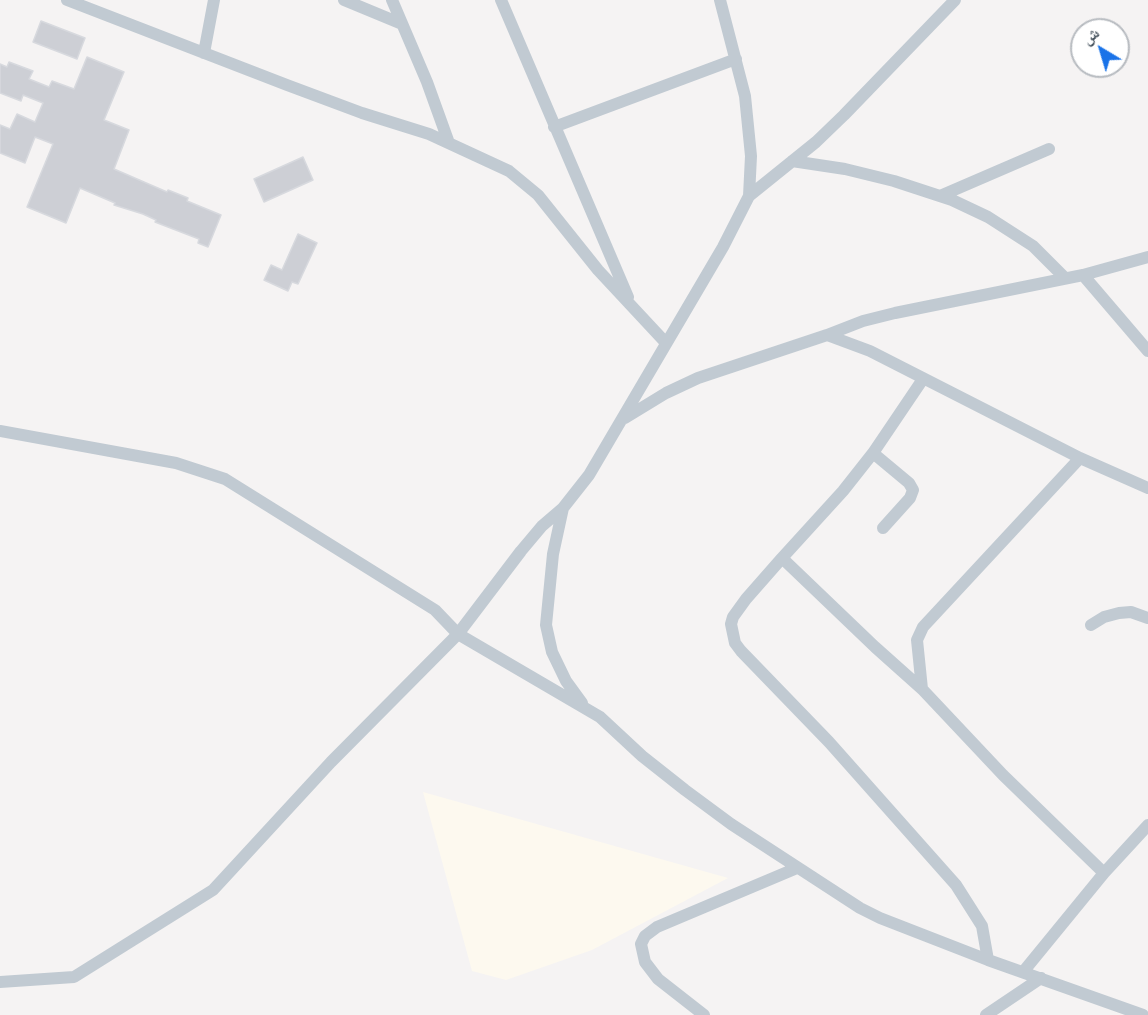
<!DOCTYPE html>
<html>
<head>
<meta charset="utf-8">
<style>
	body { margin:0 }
	#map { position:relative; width:1148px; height:1015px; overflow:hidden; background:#f5f3f3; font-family:"IBM Plex Sans","Noto Naskh Arabic",sans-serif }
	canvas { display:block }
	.north { position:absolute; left:1070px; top:18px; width:60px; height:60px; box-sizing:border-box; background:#fff; border:2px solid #b7bbc0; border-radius:50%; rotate:322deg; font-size:16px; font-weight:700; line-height:24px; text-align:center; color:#4a5661 }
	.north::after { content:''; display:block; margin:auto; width:21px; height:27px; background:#1a73e8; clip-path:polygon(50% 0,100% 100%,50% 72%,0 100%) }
</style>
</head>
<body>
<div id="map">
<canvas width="1148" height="1015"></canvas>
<div class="north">ش</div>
</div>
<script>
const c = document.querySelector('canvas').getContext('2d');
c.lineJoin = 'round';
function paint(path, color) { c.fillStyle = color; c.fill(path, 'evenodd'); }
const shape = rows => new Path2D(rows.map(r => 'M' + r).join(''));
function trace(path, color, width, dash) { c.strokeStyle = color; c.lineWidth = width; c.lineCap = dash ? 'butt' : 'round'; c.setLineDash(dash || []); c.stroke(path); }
paint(shape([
	[423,792,728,878,592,950,506,980,472,971]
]), '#fdf9ef');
const building = shape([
	[41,21,85,38,77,59,33,42,41,21],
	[87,57,124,72,104,120,129,130,114,169,167,192,168,190,188,198,187,201,221,215,208,247,198,243,199,239,155,222,156,220,143,214,114,205,115,203,80,188,66,223,27,207,53,144,35,137,25,163,0,153,0,125,10,129,17,114,35,122,43,103,23,95,21,101,0,93,0,64,7,67,9,62,33,71,29,79,49,87,52,81,74,89,87,57],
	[303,157,313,180,264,202,254,179,303,157],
	[298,234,317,243,298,284,292,282,288,291,264,280,271,265,282,270,298,234]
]);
paint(building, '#cdcfd5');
trace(building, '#d7d9de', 1.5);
trace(shape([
	[67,0,287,85,362,113,429,134,509,171,538,195,598,270,666,343],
	[344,0,402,24],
	[392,0,427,82,449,143],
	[501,0,628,297],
	[204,53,214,0],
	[554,127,736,59],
	[792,161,845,169,894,181,952,200,988,217,1033,246,1064,277],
	[749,196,816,142,844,115,955,0],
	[940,196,1049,149],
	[1083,275,1148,351],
	[827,335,863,321,895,313,1083,275,1148,257],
	[923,379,873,453,843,491,782,558,875,647,922,689,1003,775,1104,873],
	[625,418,666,393,698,378,827,335,870,351,1080,458,1148,488],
	[0,431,176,463,225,479,435,610,458,634,600,717,642,756,685,790,731,824,860,908,880,918,988,960,1143,1015],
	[873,453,909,483,913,490,910,498,883,528],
	[563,508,553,554,546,625,552,652,566,681,582,703],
	[782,558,746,599,733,617,731,624,735,643,741,651,829,742,956,885,982,926,988,960],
	[1091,625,1104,617,1119,613,1131,612,1148,618],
	[922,689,917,640,923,627,1080,458],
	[1023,972,1104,873,1148,825],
	[0,982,74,977,213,890,331,762,458,634,521,551,542,526,563,508,589,475,723,247,749,196,751,156,745,96,720,0],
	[704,1015,658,979,645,962,641,944,645,936,657,927,797,868],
	[986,1015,1041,978]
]), '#c1cad2', 12);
</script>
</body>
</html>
